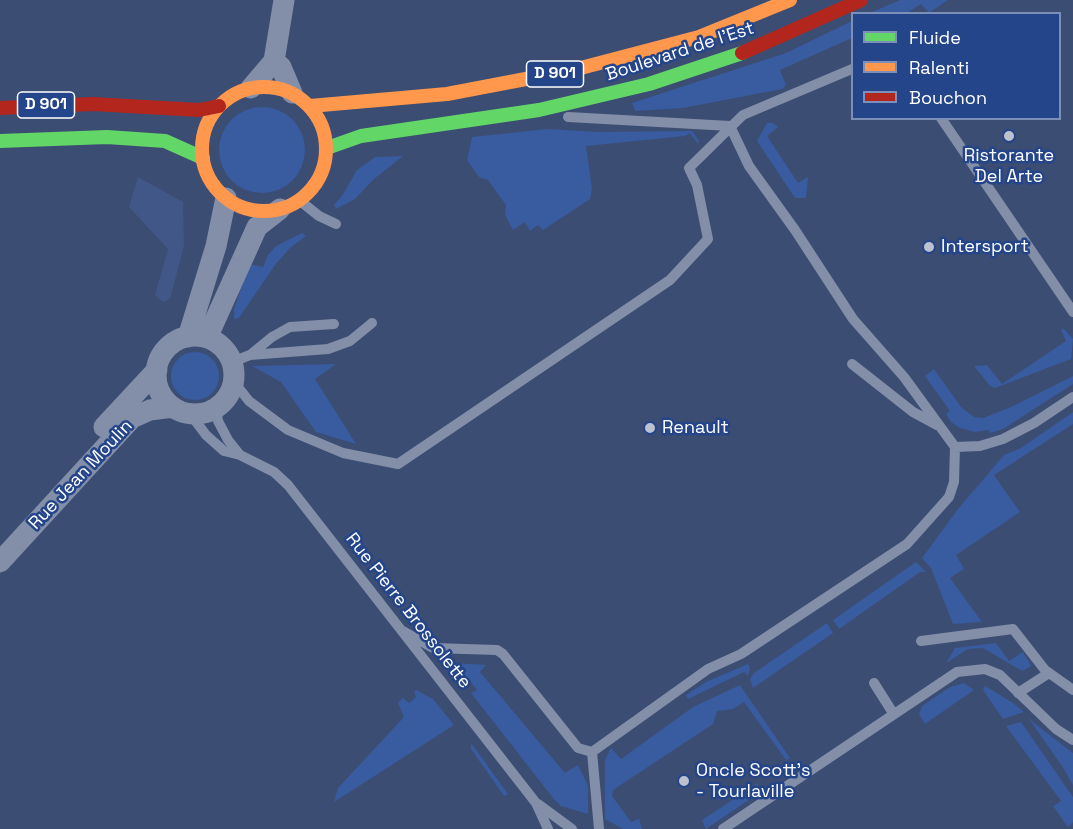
<!DOCTYPE html>
<html>
<head>
<meta charset="utf-8">
<style>
	body { margin:0 }
	#map { position:relative; width:1073px; height:829px; overflow:hidden; background:#3c4d73; font-family:"Space Grotesk",sans-serif }
	canvas { display:block }
	.legend { position:absolute; left:851px; top:12px; width:210px; height:108px; box-sizing:border-box; background:#25458a; border:2px solid #7c8fb9; margin:0; padding:8px 10px; list-style:none; font-size:18px; color:#fff }
	.legend li { display:flex; align-items:center; gap:12px; height:30px }
	.legend b { width:30px; border:2px solid #7c8fb9 }
</style>
</head>
<body>
<div id="map">
<canvas width="1073" height="829"></canvas>
<ul class="legend">
<li><b style="height:8px;background:#63d668"></b>Fluide</li>
<li><b style="height:8px;background:#ff974d"></b>Ralenti</li>
<li><b style="height:8px;background:#b3261e"></b>Bouchon</li>
</ul>
</div>
<script>
const c = document.querySelector('canvas').getContext('2d');
c.lineJoin = 'round';
function paint(path, color) { c.fillStyle = color; c.fill(path, 'evenodd'); }
const shape = rows => new Path2D(rows.map(r => 'M' + r).join(''));
function trace(path, color, width, dash) { c.strokeStyle = color; c.lineWidth = width; c.lineCap = dash ? 'butt' : 'round'; c.setLineDash(dash || []); c.stroke(path); }
function label(font, color, halo, rows, align = 'center') {
  c.font = font + ' "Space Grotesk",sans-serif'; c.lineWidth = 5; c.setLineDash([]); c.textBaseline = 'middle'; c.strokeStyle = halo; c.fillStyle = color; for (const [text, x, y, turn = 0] of rows) {
    c.save(); c.translate(x, y); c.rotate((+turn || 0) * Math.PI / 180); c.textAlign = isNaN(turn) ? turn : align; if (halo) c.strokeText(text, 0, 0); c.fillText(text, 0, 0); c.restore();
  }
}
paint(shape([
	[900,0,948,0,929,13,921,4,907,13,868,14],
	[852,21,852,38,780,70,786,85,782,89,683,108,635,111,632,103,786,53],
	'219 150a43 43 0 1 1 86 0a43 43 0 1 1-86 0Z',
	[767,123,773,123,778,127,767,136,798,183,808,177,806,198,795,198,757,141],
	[548,129,598,132,692,131,699,141,698,144,690,133,685,136,586,146,592,189,590,199,543,230,538,225,530,231,525,222,513,230,505,215,506,205,488,180,479,177,467,160,472,137],
	[403,156,374,179,355,199,336,209,334,205,342,196,357,170,375,157],
	[302,233,306,236,290,248,275,265,239,318,234,319,234,310,249,264,263,267,268,255,276,246],
	[1063,328,1073,339,1071,359,995,388,990,386,974,366,987,365,1002,384,1066,341,1061,330],
	'171 376a24 24 0 1 1 48 0a24 24 0 1 1-48 0Z',
	[336,364,315,379,356,444,316,432,281,382,252,366],
	[934,369,961,407,974,417,983,418,1011,407,1073,376,1073,384,1003,429,990,433,989,430,975,432,960,428,951,422,946,414,950,411,925,376],
	[1073,412,1073,424,994,475,1020,512,956,555,964,569,950,578,982,622,953,624,931,568,922,558,958,509,1004,455,1021,448],
	[916,562,926,572,920,572,839,629,833,620],
	[827,623,833,633,753,688,750,679,754,673],
	[996,643,1009,661,1023,652,1031,666,1022,671,983,648,968,649,946,663,955,648],
	[454,663,486,665,480,672,565,773,578,765,588,786,588,814,561,806,553,798,471,693,477,690,469,679,463,683,453,671],
	[748,664,750,668,748,676,744,672,688,699,686,695,706,682],
	[964,683,974,690,925,724,919,714,922,706,950,687],
	[740,685,790,758,786,760,744,702,733,709,717,711,713,724,613,790,612,796,631,822,639,819,642,829,623,829,605,819,605,760,611,748,621,759,693,707],
	[985,686,1013,703,1024,712,1003,719,983,690],
	[416,690,433,699,454,725,334,802,338,788,404,717,398,703,403,698,409,703,416,697,414,692],
	[1029,719,1073,753,1073,785,1062,766],
	[1021,722,1073,797,1073,822,1068,827,1053,806,1061,801,1006,726],
	[471,743,508,794,504,796,471,749],
	[758,783,759,793,706,829,702,820]
]), '#395b9f');
paint(shape([
	[138,177,183,202,184,246,170,299,163,302,155,295,168,249,129,207]
]), '#415788');
trace(shape([
	[568,117,730,126],
	[941,118,1073,312],
	[730,126,749,166,795,230,853,319,904,377,955,447,980,446,1003,439,1034,423,1073,397],
	[299,200,319,216,336,224],
	[250,355,272,337,290,327,334,324],
	[232,362,250,355,328,349,350,341,372,323],
	[852,364,913,412,937,425],
	[234,382,249,401,288,430,343,453,398,464,670,280,708,239,697,185,689,168,743,115,852,69],
	[216,409,218,421,228,440,240,455],
	[191,415,206,435,224,451,240,455,274,472,288,485,536,803,548,829],
	[403,631,433,648,497,650,503,654,578,748,592,752,708,669,741,654,907,544,949,497,954,482,955,447],
	[921,641,1013,629,1045,670,1073,690],
	[874,683,893,713],
	[1018,693,1049,673],
	[592,752,599,829],
	[538,804,572,829],
	[723,829,957,672,985,669,1000,675,1056,729,1073,740]
]), '#838ea8', 10);
trace(shape([
	[274,61,281,67,292,93],
	[251,88,274,61,284,0],
	'156 375a39 39 0 1 1 78 0a39 39 0 1 1-78 0Z',
	[188,337,216,246,226,198],
	[207,338,257,227,280,209],
	[104,427,157,370],
	[0,562,132,418,150,410,173,407]
]), '#838ea8', 21);
trace(shape([
	[0,141,107,137,165,141,203,158],
	[327,148,361,136,539,110,649,84,742,53]
]), '#63d668', 14);
trace(shape([
	'202 149a62 62 0 1 1 124 0a62 62 0 1 1-124 0Z',
	[310,106,447,94,573,70,699,37,790,0]
]), '#ff974d', 14);
trace(shape([
	[742,53,861,0],
	[0,108,92,104,199,110,219,106]
]), '#b3261e', 14);
for (const [x, y, r, color] of [
	[1009,136,6,"#bbc1ce"],
	[929,247,6,"#bbc1ce"],
	[650,428,6,"#bbc1ce"],
	[684,781,6,"#bbc1ce"]
]) { const dot = new Path2D(); dot.arc(x, y, r, 0, 2 * Math.PI); c.fillStyle = color; c.fill(dot); trace(dot, '#25458a', 2); }
for (const [x, y, w] of [
	[555,74,57],
	[46,105,57]
]) { const box = new Path2D(); box.roundRect(x - w / 2, y - 13, w, 26, 4.5); c.fillStyle = '#25458a'; c.fill(box); trace(box, '#fff', 1.5); }
label('bold 16px', '#fff', null, [
	["D 901",555,74],
	["D 901",46,105]
]);
label('18px', '#fff', '#25458a', [
	["Boulevard de l'Est",680,52,-18],
	["Rue Jean Moulin",81,475,-47],
	["Rue Pierre Brossolette",408,611,52]
]);
label('18px', '#fff', '#25458a', [
	["Ristorante",1009,156,"center"],
	["Del Arte",1009,177,"center"],
	["Intersport",941,247],
	["Renault",662,428],
	["Oncle Scott's",696,771],
	["- Tourlaville",696,792]
], 'left');
</script>
</body>
</html>
